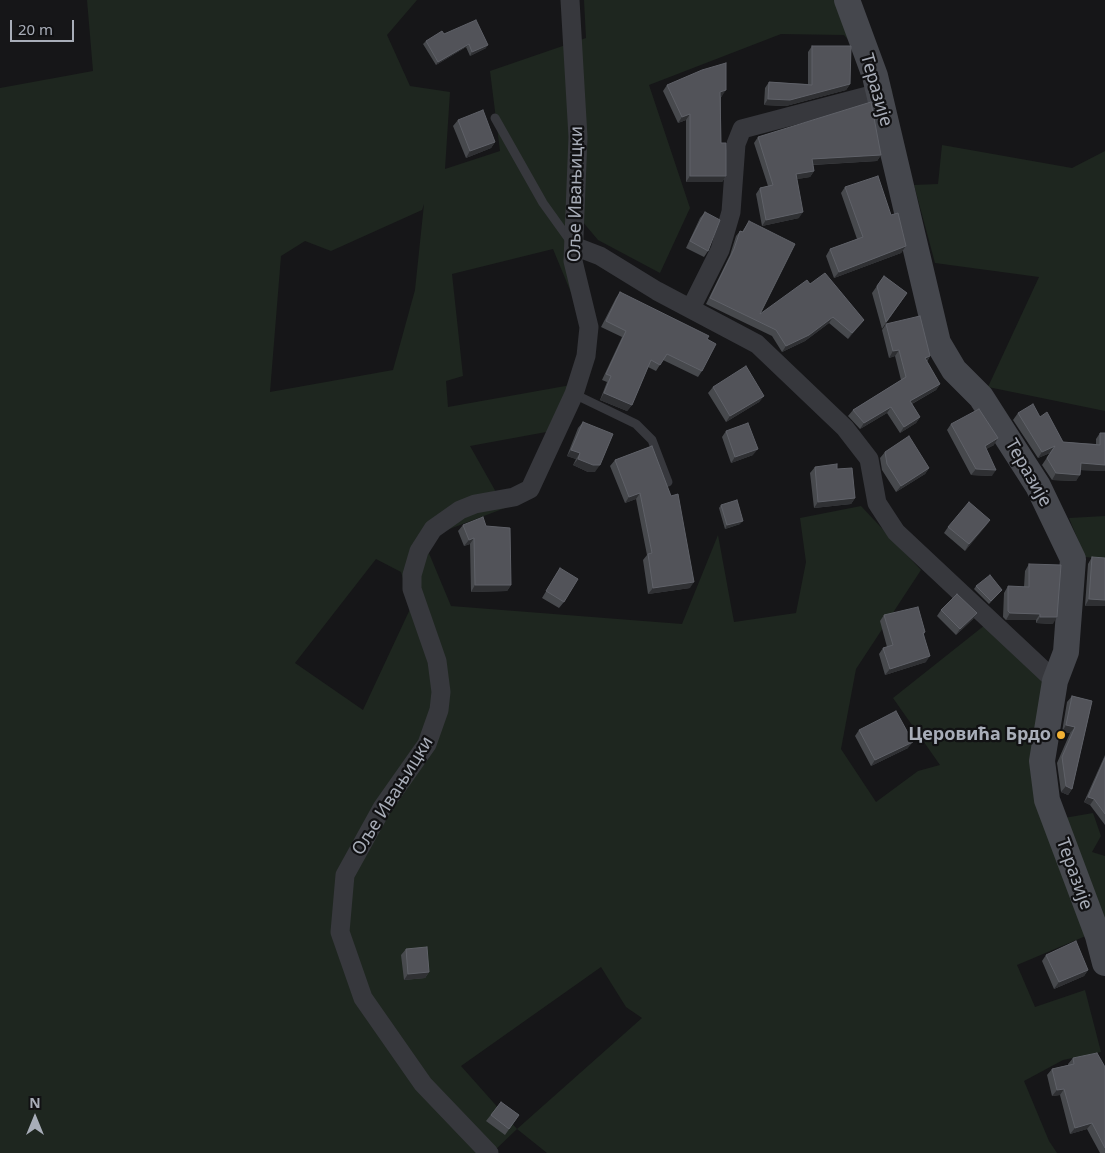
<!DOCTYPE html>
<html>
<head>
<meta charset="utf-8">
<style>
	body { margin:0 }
	#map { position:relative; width:1105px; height:1153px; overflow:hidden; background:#161618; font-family:"Noto Sans",sans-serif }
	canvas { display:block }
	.north { position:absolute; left:10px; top:1093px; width:50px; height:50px; -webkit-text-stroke:4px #111113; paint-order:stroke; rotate:0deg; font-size:14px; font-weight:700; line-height:20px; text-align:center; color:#a8adb8 }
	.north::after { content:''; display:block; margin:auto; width:18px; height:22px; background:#a8adb8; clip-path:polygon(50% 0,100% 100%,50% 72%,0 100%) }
	.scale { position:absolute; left:10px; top:20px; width:64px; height:22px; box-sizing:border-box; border:2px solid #a8adb8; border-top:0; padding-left:6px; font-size:15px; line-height:18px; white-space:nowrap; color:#a8adb8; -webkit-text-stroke:4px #111113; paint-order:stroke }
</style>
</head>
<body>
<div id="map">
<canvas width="1105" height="1153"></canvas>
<div class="north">N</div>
<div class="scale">20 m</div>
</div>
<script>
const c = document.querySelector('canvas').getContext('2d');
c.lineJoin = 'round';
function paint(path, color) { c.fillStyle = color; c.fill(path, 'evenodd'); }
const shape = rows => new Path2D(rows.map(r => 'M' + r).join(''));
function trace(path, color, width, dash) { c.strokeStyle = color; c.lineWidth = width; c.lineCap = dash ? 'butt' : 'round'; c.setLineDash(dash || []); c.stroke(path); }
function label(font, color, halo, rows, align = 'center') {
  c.font = font + ' "Noto Sans",sans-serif'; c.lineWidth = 4.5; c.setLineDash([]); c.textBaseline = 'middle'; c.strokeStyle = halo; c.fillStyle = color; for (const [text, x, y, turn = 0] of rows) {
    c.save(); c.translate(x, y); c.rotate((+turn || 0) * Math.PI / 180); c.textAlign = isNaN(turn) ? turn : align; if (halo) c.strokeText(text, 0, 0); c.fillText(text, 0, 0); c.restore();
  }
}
paint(shape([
	[87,0,417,0,387,35,410,86,450,92,445,169,500,151,490,71,586,38,584,0,858,0,893,93,844,35,781,34,649,85,690,208,660,273,598,240,566,202,579,312,553,249,452,274,463,376,446,381,448,407,571,385,557,430,470,446,505,508,423,539,451,606,682,624,718,535,734,622,796,613,806,562,800,518,861,506,921,570,856,669,841,749,876,802,918,771,940,765,893,698,995,617,1050,666,1037,755,1064,818,1093,813,1101,836,1092,852,1105,856,1105,931,1088,935,1017,965,1035,1007,1085,990,1101,1052,1063,1060,1024,1081,1049,1141,1057,1153,547,1153,517,1129,492,1153,0,1153,0,88,93,71],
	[424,204,415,290,393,370,270,392,281,256,305,241,331,251,422,210],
	[376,559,401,572,411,607,363,710,295,663],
	[601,967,626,1007,642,1018,517,1129,461,1066],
	[942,145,1072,168,1105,151,1105,411,988,387,1039,277,935,263,914,185,938,184],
	[1105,516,1105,559,1085,557,1069,518]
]), '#1e261f');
trace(shape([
	[495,118,543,203,571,242],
	[574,394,636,424,652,440,668,482]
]), '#37383d', 9);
trace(shape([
	[574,246,600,256,657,291,757,344,845,428,869,459,877,503,896,532,1055,681],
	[691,308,720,250,731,212,736,144,742,129,879,93],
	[489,1153,423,1084,363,998,340,932,345,875,382,808,427,744,439,710,441,692,437,661,412,589,412,575,419,551,433,529,460,510,475,504,514,497,530,489,574,394,586,356,589,327,573,261,578,137,570,0]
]), '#37383d', 19);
trace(shape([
	[847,0,875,76,938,343,954,370,981,397,1038,486,1073,559,1066,652,1055,681,1042,761,1047,800,1098,936,1105,963]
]), '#45474d', 26);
paint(shape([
	[444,34,486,48,470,56,466,47,436,65,423,44,426,41],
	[812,46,850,84,846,90,786,106,764,105,765,88,769,82,808,84,808,52],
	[667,85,722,96,721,97,721,143,726,176,722,182,686,182,686,120,678,123,663,91],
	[458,120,495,142,491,148,466,158,453,126],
	[758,137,881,155,877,161,813,165,814,171,810,177,797,179,799,218,762,226,756,194,760,188,768,186,754,143],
	[845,187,891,215,906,246,901,253,834,278,826,256,830,249,857,239,841,193],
	[705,212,708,251,704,257,686,248,700,218],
	[749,221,760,314,810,284,864,320,848,339,829,323,805,341,782,352,772,336,706,304,730,255,736,236,740,231,742,232],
	[884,276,907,293,882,329,872,293],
	[620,292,707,339,702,371,698,377,663,360,656,371,648,367,632,405,627,411,600,400,607,382,602,380,622,337,601,327,616,298],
	[886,324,930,356,927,362,940,384,936,390,912,404,920,417,916,423,900,433,887,413,860,429,848,416,853,410,901,380,895,356,889,358,882,330],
	[713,387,764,396,759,402,726,422,708,393],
	[1018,413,1040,417,1063,442,1096,444,1096,439,1100,433,1105,471,1081,470,1076,481,1052,480,1042,465,1050,453,1038,458,1013,420],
	[583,422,595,472,588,472,573,465,576,459,567,456,578,428],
	[951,424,994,445,986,449,992,476,971,475,947,430],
	[726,431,753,455,731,463,722,437],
	[652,446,690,588,648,594,643,560,647,555,636,499,625,503,610,466,615,460],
	[885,452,929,468,925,474,896,492,882,470,880,458],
	[815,467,837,469,855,498,851,504,814,508,810,473],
	[721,505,740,524,725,529,719,508],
	[990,520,965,551,944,533,948,527],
	[463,525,486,526,511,585,507,591,471,592,470,544,464,546,458,531],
	[1092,557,1105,606,1085,606,1088,564],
	[1029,564,1053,624,1036,623,1036,620,1006,620,1003,617,1004,593,1008,586,1024,587,1025,571],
	[560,568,564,602,559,608,542,598],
	[976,586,1002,590,989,604,974,589],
	[941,610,977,613,973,619,956,635,937,616],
	[884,615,925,632,924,634,926,662,885,675,879,654,883,648,887,647,880,621],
	[1072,696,1092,701,1072,789,1068,795,1061,792,1057,763,1070,733,1062,732,1067,702],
	[859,730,908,748,871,766,855,736],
	[1105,755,1105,825,1090,805,1084,802],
	[406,949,429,972,425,978,404,980,401,955],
	[1046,955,1088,970,1084,976,1054,989,1042,961],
	[1073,1058,1105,1067,1105,1153,1100,1153,1087,1129,1070,1134,1060,1095,1052,1096,1047,1075,1052,1069,1068,1065,1068,1064],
	[501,1102,519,1115,505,1135,486,1121]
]), '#47494d');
paint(shape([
	[469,44,466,47,436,65,438,62],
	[488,45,486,48,470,56,472,52],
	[850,84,846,90,786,106,764,105,768,99],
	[726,90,722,96,716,98,720,92],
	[690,114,686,120,678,123,682,117],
	[495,142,491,148,466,158,470,151],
	[881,155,877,161,808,165,812,159],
	[814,171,810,177,792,180,796,174],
	[690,176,726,176,722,182,686,182],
	[803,212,799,218,762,226,766,220],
	[906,246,901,253,834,278,839,272],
	[833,317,829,323,805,341,782,352,786,346],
	[864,320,860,325,848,339,852,333],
	[899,350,895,356,889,358,893,351],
	[930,356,926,362,925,358],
	[940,384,936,390,906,407,910,401],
	[604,393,632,405,627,411,600,400],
	[764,396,759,402,726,422,730,416],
	[891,407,887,413,860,429,864,423],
	[920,417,916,423,900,433,904,427],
	[998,438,994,445,981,452,985,446],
	[1055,446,1050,453,1038,458,1042,452],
	[758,449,753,455,731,463,735,457],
	[571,450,580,453,576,459,567,456],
	[578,459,600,465,595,472,588,472,573,465],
	[1081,463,1105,465,1105,471,1077,470],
	[929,468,925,474,896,492,901,486],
	[976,469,996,470,992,476,971,475],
	[1056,473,1080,475,1076,481,1052,480],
	[640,493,636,499,625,503,629,497],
	[855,498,851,504,814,508,818,502],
	[990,520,986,526,965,551,969,544],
	[743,521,740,524,725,529,727,525],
	[474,538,470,544,464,546,469,540],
	[694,582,690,588,648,594,653,588],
	[475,585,511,585,507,591,471,592],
	[1089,599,1105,600,1105,606,1085,606],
	[977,613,973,619,956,635,960,629],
	[1010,613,1040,614,1036,620,1006,620],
	[1040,617,1057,617,1053,624,1036,623],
	[930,656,926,662,885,675,890,669],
	[1066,725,1075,727,1070,733,1062,732],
	[913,742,908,748,871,766,875,760],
	[1066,786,1072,789,1068,795,1061,792],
	[1088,797,1094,799,1090,805,1084,802],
	[1088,970,1084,976,1054,989,1059,982],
	[429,972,425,978,404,980,408,974],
	[1064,1089,1060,1095,1052,1096,1057,1090],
	[1092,1123,1087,1129,1070,1134,1075,1128]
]), '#2f3033');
const building = shape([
	[476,20,488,45,472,52,469,44,438,62,426,41,442,31,444,34,476,20],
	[812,46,851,46,850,84,790,100,768,99,769,82,812,85,812,46],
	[726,63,726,90,720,92,721,143,726,143,726,176,690,176,690,114,682,117,667,85,702,70,726,63],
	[871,102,881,155,812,159,814,171,796,174,803,212,766,220,760,188,773,185,758,137,871,102],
	[483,110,495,142,470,151,458,120,483,110],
	[878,176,891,215,898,213,906,246,839,272,830,249,863,237,845,187,878,176],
	[705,212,720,220,708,251,690,241,705,212],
	[749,221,795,244,760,314,807,280,810,284,825,273,864,320,852,333,833,317,809,335,786,346,776,330,710,298,734,249,740,231,743,232,749,221],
	[884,276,907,293,886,322,877,286,884,276],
	[620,292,709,336,707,339,716,344,702,371,667,354,660,365,651,360,632,405,604,393,611,376,606,374,626,331,606,321,620,292],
	[920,316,930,356,925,358,940,384,910,401,920,417,904,427,891,407,864,423,853,410,906,377,899,350,893,351,886,324,920,316],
	[746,366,764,396,730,416,713,387,746,366],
	[1033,404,1040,417,1047,412,1063,442,1100,445,1100,433,1105,433,1105,465,1081,463,1080,475,1056,473,1047,458,1055,446,1042,452,1018,413,1033,404],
	[979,409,998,438,985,446,996,470,976,469,951,424,979,409],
	[583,422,613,434,600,465,593,465,578,459,580,453,571,450,583,422],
	[748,423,758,449,735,457,726,431,748,423],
	[909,436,929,468,901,486,887,464,885,452,909,436],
	[652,446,671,496,678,494,694,582,653,588,648,554,652,553,640,493,629,497,615,460,652,446],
	[837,464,837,469,852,468,855,498,818,502,815,467,837,464],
	[737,500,743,521,727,525,721,505,737,500],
	[969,502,990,520,969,544,948,527,969,502],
	[483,517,486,526,510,528,511,585,475,585,474,538,469,540,463,525,483,517],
	[1092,557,1105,558,1105,600,1089,599,1092,557],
	[1029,564,1061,565,1057,617,1040,617,1040,614,1010,613,1008,611,1008,586,1029,587,1029,564],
	[560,568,578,579,564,602,546,591,560,568],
	[990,575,1002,590,991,601,976,586,990,575],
	[957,594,977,613,960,629,941,610,957,594],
	[918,607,925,632,923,633,930,656,890,669,883,648,893,645,884,615,918,607],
	[1072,696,1092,701,1072,789,1066,786,1062,757,1075,727,1066,725,1072,696],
	[896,711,913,742,875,760,859,730,896,711],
	[1105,758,1105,814,1094,799,1088,797,1105,758],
	[1076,941,1088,970,1059,982,1046,955,1076,941],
	[427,947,429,972,408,974,406,949,427,947],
	[1097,1053,1105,1067,1105,1148,1092,1123,1075,1128,1064,1089,1057,1090,1052,1069,1074,1064,1073,1058,1097,1053],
	[501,1102,519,1115,509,1129,491,1115,501,1102]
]);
paint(building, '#525359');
trace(building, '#5f6168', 1);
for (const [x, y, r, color] of [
	[1061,735,5,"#f2b134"]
]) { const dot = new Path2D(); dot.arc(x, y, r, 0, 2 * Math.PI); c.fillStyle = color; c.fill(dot); trace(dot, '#111113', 2); }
label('18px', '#a8adb8', '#111113', [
	["Теразије",876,90,74],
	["Оље Ивањицки",576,194,-89],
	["Теразије",1028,473,60],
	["Оље Ивањицки",393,796,-58],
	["Теразије",1074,874,70]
]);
label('bold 18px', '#a8adb8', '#111113', [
	["Церовића Брдо",1051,735]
], 'right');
</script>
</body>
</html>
